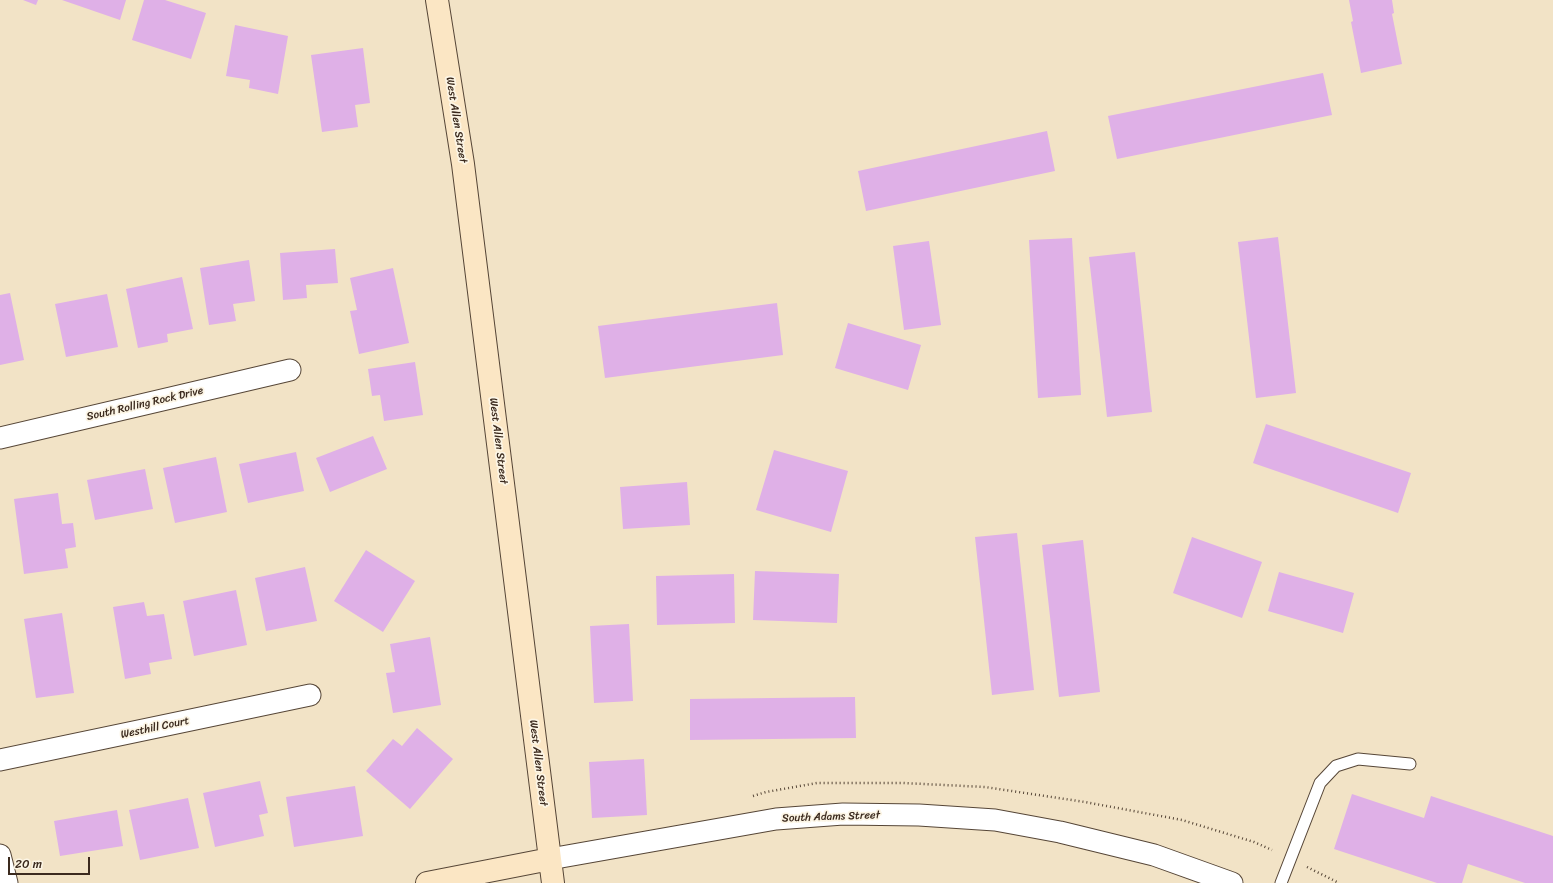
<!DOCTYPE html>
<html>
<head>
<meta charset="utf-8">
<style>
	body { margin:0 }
	#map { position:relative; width:1553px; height:883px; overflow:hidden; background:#f2e3c6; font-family:Sriracha,sans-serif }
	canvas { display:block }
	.scale { position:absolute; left:8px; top:857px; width:82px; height:18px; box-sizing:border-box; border:2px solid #3b2a1e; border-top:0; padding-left:5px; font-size:12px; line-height:14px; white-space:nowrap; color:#3b2a1e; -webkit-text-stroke:3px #fcf5e5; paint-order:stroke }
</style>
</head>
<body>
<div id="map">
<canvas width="1553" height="883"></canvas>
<div class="scale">20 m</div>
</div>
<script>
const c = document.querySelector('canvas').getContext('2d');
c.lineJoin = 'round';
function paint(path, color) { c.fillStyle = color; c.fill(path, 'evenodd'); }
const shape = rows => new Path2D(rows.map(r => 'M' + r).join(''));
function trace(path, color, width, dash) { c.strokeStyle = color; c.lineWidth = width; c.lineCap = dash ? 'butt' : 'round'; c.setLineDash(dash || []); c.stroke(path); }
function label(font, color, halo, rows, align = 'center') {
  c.font = font + ' Sriracha,sans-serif'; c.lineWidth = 3.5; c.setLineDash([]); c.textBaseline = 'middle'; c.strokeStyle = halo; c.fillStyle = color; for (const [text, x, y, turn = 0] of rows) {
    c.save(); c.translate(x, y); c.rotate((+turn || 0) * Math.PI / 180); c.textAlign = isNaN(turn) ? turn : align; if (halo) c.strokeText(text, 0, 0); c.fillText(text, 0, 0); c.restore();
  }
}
paint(shape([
	[23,0,38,0,36,5],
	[62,0,126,0,120,20],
	[144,0,165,0,206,13,191,59,132,40],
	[1349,0,1392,0,1394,13,1392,14,1402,64,1361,73,1351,22,1353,21],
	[235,25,288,36,278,94,249,88,250,80,226,76],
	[363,48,370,103,355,105,358,127,322,132,311,55],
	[1323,73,1332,115,1117,159,1108,116],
	[1047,131,1055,171,866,211,858,171],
	[1278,237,1296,393,1256,398,1238,242],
	[1072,238,1081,395,1038,398,1029,240],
	[929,241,941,325,904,330,893,246],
	[335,249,338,283,306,285,307,298,283,300,280,253],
	[1135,252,1152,412,1107,417,1089,257],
	[249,260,255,301,233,304,236,321,209,325,200,268],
	[393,268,409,343,359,354,350,311,357,310,350,278],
	[182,277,193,329,167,334,168,342,138,348,126,289],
	[10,293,24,360,0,365,0,295],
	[107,294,118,347,66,357,55,304],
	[777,303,783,355,605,378,598,326],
	[848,323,921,345,908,390,835,368],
	[415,362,423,415,384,421,380,395,372,396,368,369],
	[1266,424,1411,473,1398,513,1253,463],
	[373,436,387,469,330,492,316,458],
	[774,450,848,471,831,532,756,510],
	[296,452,304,491,248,503,239,464],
	[216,457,227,512,175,523,163,468],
	[145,469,153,509,95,520,87,480],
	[687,482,690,525,623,529,620,487],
	[58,493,62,524,73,523,76,547,65,549,68,568,24,574,14,499],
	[1017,533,1034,690,992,695,975,537],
	[1192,537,1262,562,1242,618,1173,593],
	[1083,540,1100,692,1059,697,1042,545],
	[366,550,415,581,383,632,334,601],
	[305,567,317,621,266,631,255,578],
	[755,571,839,574,837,623,753,620],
	[1279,572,1354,593,1343,633,1268,611],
	[734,574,735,623,657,625,656,576],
	[236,590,247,645,194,656,183,601],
	[144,602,147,616,164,614,172,659,149,663,151,674,125,679,113,607],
	[62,613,74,693,36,698,24,619],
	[629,624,633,701,594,703,590,626],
	[430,637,441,705,393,713,386,673,395,672,390,644],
	[855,697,856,738,690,740,690,699],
	[417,728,453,759,410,809,366,771,393,739,402,746],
	[644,759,647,815,592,818,589,762],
	[260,781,268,813,259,815,264,836,215,847,203,793],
	[355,786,363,836,294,847,286,797],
	[1352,794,1424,818,1431,796,1553,836,1553,883,1525,883,1468,864,1462,883,1437,883,1334,849],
	[188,798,199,848,140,860,129,810],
	[117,810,123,846,60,856,54,821]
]), '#dfb0e7');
const lane = shape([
	[1281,883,1320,783,1336,766,1358,759,1410,764]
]);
const street = shape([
	[0,438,290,370],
	[0,760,310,695],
	[0,855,7,883],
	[550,859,776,819,843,814,919,815,995,820,1060,832,1154,855,1232,883]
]);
const secondary = shape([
	[437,0,463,164,553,883],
	[427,883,550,859]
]);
trace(lane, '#564637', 13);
trace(street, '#564637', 23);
trace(secondary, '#564637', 24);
trace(shape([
	[753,796,766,792,817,783,903,783,985,787,1085,802,1182,820,1254,842,1272,850],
	[1307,867,1339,883]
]), '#564637', 2.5, [1, 3]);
trace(lane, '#fff', 11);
trace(street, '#fff', 21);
trace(secondary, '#fbe6c4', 22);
label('11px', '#3b2a1e', '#fcf5e5', [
	["West Allen Street",456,120,81],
	["South Rolling Rock Drive",145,404,-13],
	["West Allen Street",498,441,83],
	["Westhill Court",155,728,-12],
	["West Allen Street",538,763,83],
	["South Adams Street",831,817,-2]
]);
</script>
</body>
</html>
